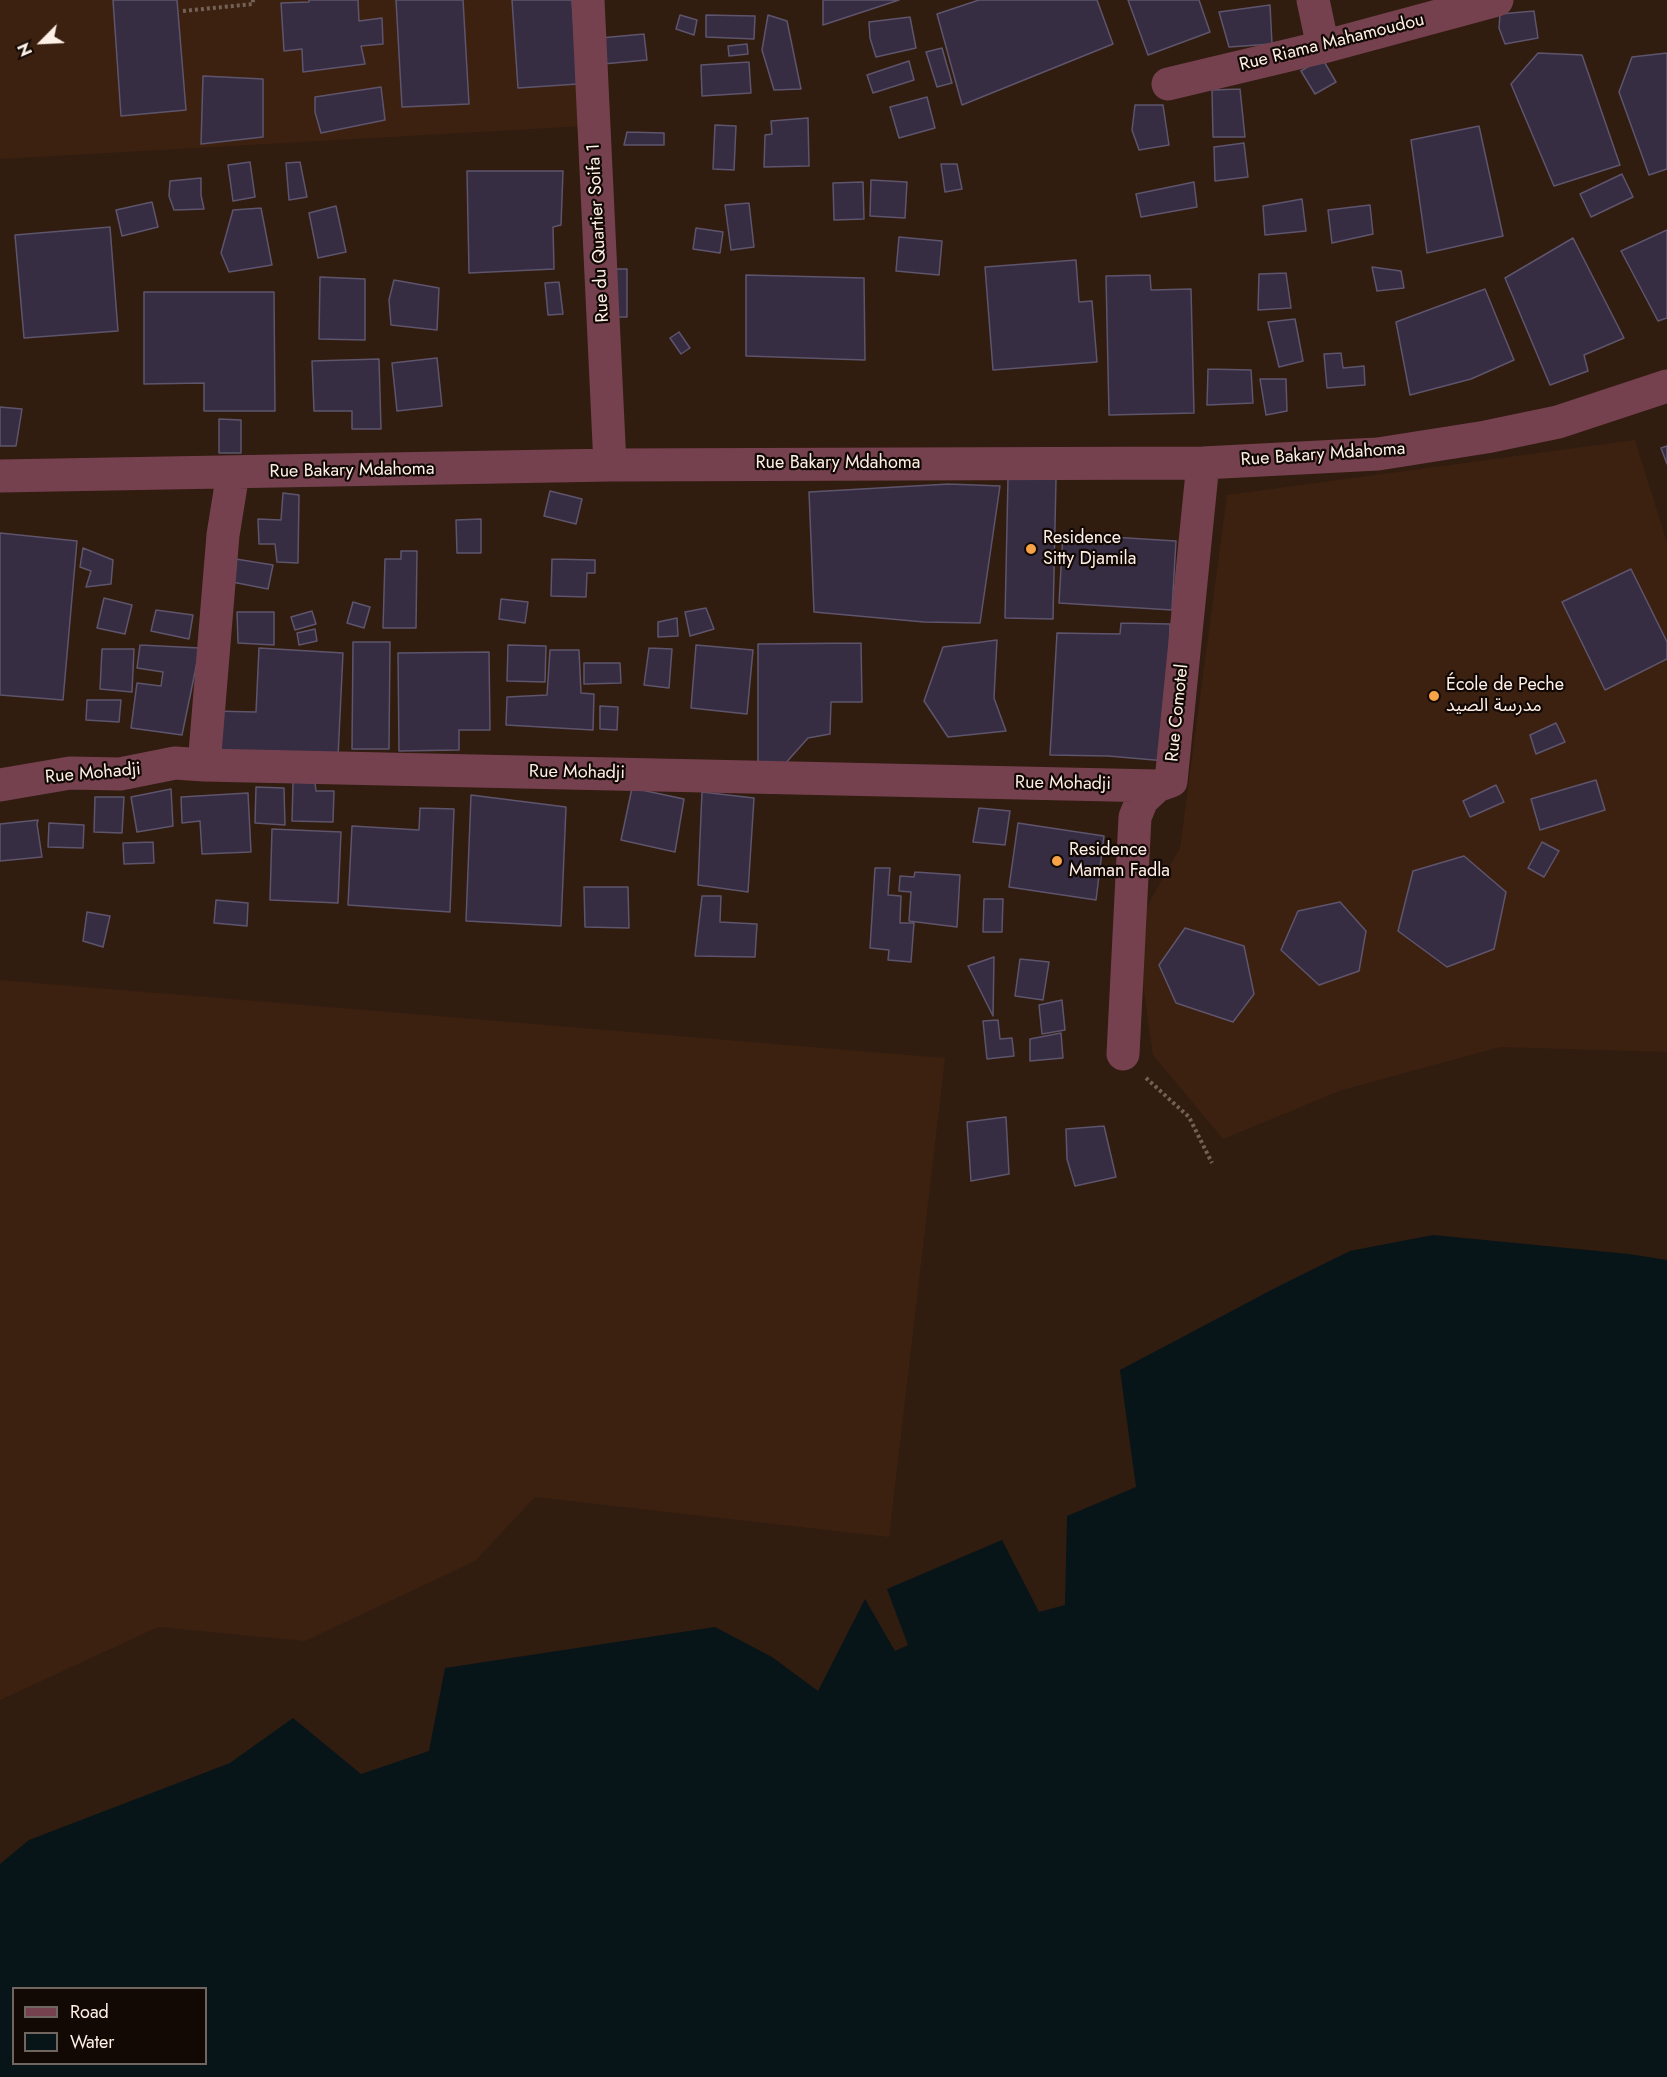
<!DOCTYPE html>
<html>
<head>
<meta charset="utf-8">
<style>
	body { margin:0 }
	#map { position:relative; width:1667px; height:2077px; overflow:hidden; background:#311c10; font-family:Jost,sans-serif }
	canvas { display:block }
	.legend { position:absolute; left:12px; top:1987px; width:195px; height:78px; box-sizing:border-box; background:#120905; border:2px solid #71655f; margin:0; padding:8px 10px; list-style:none; font-size:18px; color:#fff0e7 }
	.legend li { display:flex; align-items:center; gap:12px; height:30px }
	.legend b { width:30px; border:2px solid #71655f }
	.north { position:absolute; left:12px; top:12px; width:60px; height:60px; -webkit-text-stroke:4px #120905; paint-order:stroke; rotate:246deg; font-size:16px; font-weight:700; line-height:24px; text-align:center; color:#fff0e7 }
	.north::after { content:''; display:block; margin:auto; width:21px; height:27px; background:#fff0e7; clip-path:polygon(50% 0,100% 100%,50% 72%,0 100%) }
</style>
</head>
<body>
<div id="map">
<canvas width="1667" height="2077"></canvas>
<ul class="legend">
<li><b style="height:8px;background:#76414f"></b>Road</li>
<li><b style="height:16px;background:#071518"></b>Water</li>
</ul>
<div class="north">N</div>
</div>
<script>
const c = document.querySelector('canvas').getContext('2d');
c.lineJoin = 'round';
function paint(path, color) { c.fillStyle = color; c.fill(path, 'evenodd'); }
const shape = rows => new Path2D(rows.map(r => 'M' + r).join(''));
function trace(path, color, width, dash) { c.strokeStyle = color; c.lineWidth = width; c.lineCap = dash ? 'butt' : 'round'; c.setLineDash(dash || []); c.stroke(path); }
function label(font, color, halo, rows, align = 'center') {
  c.font = font + ' Jost,"Noto Sans Arabic",sans-serif'; c.lineWidth = 4.5; c.setLineDash([]); c.textBaseline = 'middle'; c.strokeStyle = halo; c.fillStyle = color; for (const [text, x, y, turn = 0] of rows) {
    c.save(); c.translate(x, y); c.rotate((+turn || 0) * Math.PI / 180); c.textAlign = isNaN(turn) ? turn : align; if (halo) c.strokeText(text, 0, 0); c.fillText(text, 0, 0); c.restore();
  }
}
paint(shape([
	[0,0,569,0,585,126,0,159],
	[1635,440,1667,543,1667,1052,1500,1047,1342,1090,1223,1139,1153,1055,1135,928,1180,848,1227,495],
	[0,980,945,1058,889,1537,535,1497,475,1561,305,1641,158,1627,0,1700]
]), '#3c2111');
paint(shape([
	[1433,1235,1629,1254,1667,1260,1667,2077,0,2077,0,1864,29,1840,230,1763,293,1718,361,1774,429,1751,445,1668,715,1627,772,1657,818,1691,865,1599,895,1651,908,1645,887,1589,1002,1540,1039,1612,1065,1605,1067,1516,1136,1487,1120,1370,1279,1286,1350,1251],
	[14,1988,206,1988,206,2064,14,2064]
]), '#071518');
const building = shape([
	[113,0,177,0,186,110,121,116,113,0],
	[309,0,358,0,359,21,382,18,383,44,361,46,365,64,303,72,302,49,284,51,281,3,309,2,309,0],
	[396,0,463,0,469,104,402,107,396,0],
	[512,0,572,0,578,84,518,88,512,0],
	[823,0,899,0,823,25,823,0],
	[979,0,1097,0,1113,44,962,105,937,14,979,0],
	[1128,0,1199,0,1210,32,1148,55,1128,0],
	[1270,5,1272,44,1229,47,1219,12,1270,5],
	[1534,11,1538,38,1505,44,1499,28,1500,14,1534,11],
	[680,15,697,20,694,35,676,29,680,15],
	[706,15,755,16,754,39,706,37,706,15],
	[768,15,787,21,801,89,774,90,762,50,768,15],
	[910,17,916,48,876,57,870,38,869,22,910,17],
	[644,34,647,60,603,64,600,38,644,34],
	[747,44,748,54,729,56,728,46,747,44],
	[942,48,952,83,937,87,926,52,942,48],
	[1538,53,1582,55,1620,165,1554,186,1511,84,1538,53],
	[1667,53,1667,169,1649,175,1619,92,1632,57,1667,53],
	[1322,58,1336,82,1315,94,1301,71,1322,58],
	[909,61,914,80,873,93,867,75,909,61],
	[749,62,751,93,702,96,701,65,749,62],
	[203,76,263,79,263,137,201,144,203,76],
	[381,87,385,120,321,133,315,112,315,97,381,87],
	[1240,89,1245,137,1213,137,1212,90,1240,89],
	[927,97,935,128,899,138,890,107,927,97],
	[1135,105,1163,105,1169,145,1139,150,1132,130,1135,105],
	[808,118,809,166,764,167,765,135,772,134,771,121,808,118],
	[715,125,736,126,734,170,713,169,715,125],
	[1479,126,1503,236,1427,253,1411,140,1479,126],
	[627,132,664,133,664,145,624,145,627,132],
	[1244,143,1248,177,1215,181,1214,147,1244,143],
	[250,162,255,197,233,201,228,165,250,162],
	[300,162,307,197,289,200,286,163,300,162],
	[941,164,957,164,962,189,945,192,941,164],
	[467,171,563,171,561,225,553,227,554,269,469,273,467,171],
	[1622,174,1633,197,1591,217,1580,194,1622,174],
	[201,178,201,195,204,209,174,210,169,196,170,181,201,178],
	[871,180,907,182,905,218,870,216,871,180],
	[863,182,864,219,834,220,833,183,863,182],
	[1194,182,1197,207,1141,217,1136,194,1194,182],
	[1302,199,1306,231,1265,235,1263,206,1302,199],
	[152,202,158,227,122,236,116,210,152,202],
	[749,203,754,247,731,250,725,205,749,203],
	[1370,205,1373,234,1332,243,1328,210,1370,205],
	[336,206,346,252,318,258,309,213,336,206],
	[261,208,272,265,229,272,221,253,233,210,261,208],
	[110,227,118,331,24,338,15,235,110,227],
	[696,228,723,232,720,253,693,249,696,228],
	[1667,230,1667,318,1658,321,1621,251,1667,230],
	[899,237,942,241,939,275,896,271,899,237],
	[1573,238,1624,338,1584,355,1588,371,1550,385,1505,278,1573,238],
	[1076,260,1079,302,1092,301,1097,362,993,370,985,267,1076,260],
	[1372,267,1401,271,1404,288,1377,291,1372,267],
	[607,269,627,269,627,317,608,317,607,269],
	[1286,273,1291,308,1258,310,1259,274,1286,273],
	[746,275,864,278,865,360,746,356,746,275],
	[1150,275,1151,290,1191,289,1194,413,1109,415,1106,276,1150,275],
	[320,277,365,279,365,340,319,339,320,277],
	[394,280,439,288,437,330,391,325,389,300,394,280],
	[559,282,563,314,548,315,545,283,559,282],
	[1485,289,1514,360,1471,379,1410,395,1396,322,1485,289],
	[144,292,274,292,275,411,204,411,204,383,144,384,144,292],
	[1295,319,1303,361,1279,367,1268,322,1295,319],
	[679,332,690,348,681,354,670,338,679,332],
	[1341,353,1343,368,1364,366,1365,385,1327,388,1324,354,1341,353],
	[437,358,442,406,397,411,392,363,437,358],
	[379,359,381,429,352,429,352,411,314,411,312,361,379,359],
	[1208,369,1251,370,1253,403,1207,405,1208,369],
	[1260,379,1286,379,1287,411,1266,415,1260,379],
	[0,407,22,409,16,446,0,446,0,407],
	[219,419,241,420,241,453,219,453,219,419],
	[1667,446,1667,464,1661,448,1667,446],
	[1008,478,1056,479,1053,619,1005,618,1008,478],
	[949,484,1000,486,980,623,924,622,814,612,809,492,949,484],
	[550,491,582,499,576,524,544,516,550,491],
	[283,493,299,495,298,563,277,562,275,544,259,544,258,519,281,520,283,493],
	[481,519,481,553,457,553,456,520,481,519],
	[0,533,77,541,63,700,0,695,0,533],
	[1063,534,1176,541,1172,610,1059,603,1063,534],
	[83,548,113,560,111,584,86,587,91,571,80,567,83,548],
	[401,551,417,551,416,628,383,628,385,559,401,559,401,551],
	[236,559,273,565,268,589,232,582,236,559],
	[552,559,595,560,595,573,587,573,586,597,551,596,552,559],
	[1631,569,1667,642,1667,659,1605,690,1562,602,1631,569],
	[104,598,132,605,125,634,97,628,104,598],
	[501,599,528,602,525,623,499,619,501,599],
	[353,602,370,607,364,628,347,623,353,602],
	[706,608,714,629,690,636,685,612,706,608],
	[156,610,193,615,189,639,151,631,156,610],
	[312,611,316,624,295,630,291,617,312,611],
	[237,612,274,612,274,645,238,643,237,612],
	[677,618,678,636,658,637,658,622,677,618],
	[1121,623,1170,624,1166,761,1108,756,1050,755,1057,633,1120,634,1121,623],
	[315,629,317,641,299,645,297,633,315,629],
	[997,640,994,698,1006,731,948,737,924,701,943,647,997,640],
	[353,642,390,642,389,749,352,749,353,642],
	[861,643,862,702,831,702,830,734,808,738,783,766,758,770,758,644,861,643],
	[140,645,200,648,182,735,131,728,137,683,161,686,163,672,137,668,140,645],
	[508,645,546,646,545,682,507,681,508,645],
	[696,645,753,650,747,714,691,708,696,645],
	[259,648,343,653,338,757,214,756,214,711,256,712,259,648],
	[649,648,672,649,669,688,644,685,649,648],
	[102,649,134,649,132,692,100,689,102,649],
	[550,650,579,650,581,693,594,694,593,730,506,725,507,697,547,695,550,650],
	[489,652,490,730,459,730,459,750,399,751,398,653,489,652],
	[584,663,620,663,621,683,584,684,584,663],
	[87,700,121,700,119,722,86,720,87,700],
	[600,706,618,707,617,730,600,729,600,706],
	[1556,723,1565,742,1536,754,1530,735,1556,723],
	[1596,780,1605,810,1540,830,1531,799,1596,780],
	[293,782,315,783,316,791,334,791,333,822,292,821,293,782],
	[1496,785,1504,802,1470,817,1463,801,1496,785],
	[256,787,284,788,285,825,255,823,256,787],
	[632,788,684,799,675,852,621,840,632,788],
	[171,789,173,826,137,832,131,797,171,789],
	[702,792,754,798,748,892,698,885,702,792],
	[248,793,251,852,202,854,200,821,182,823,181,797,248,793],
	[471,795,566,807,561,926,466,921,471,795],
	[95,797,124,797,122,833,94,832,95,797],
	[420,808,454,809,450,912,348,905,352,826,419,830,420,808],
	[979,808,1010,811,1005,845,973,842,979,808],
	[38,820,37,824,42,857,0,861,0,824,38,820],
	[49,823,84,825,83,848,48,847,49,823],
	[1018,823,1104,836,1096,900,1009,887,1018,823],
	[272,829,341,832,338,903,270,900,272,829],
	[153,842,154,863,124,864,123,843,153,842],
	[1542,842,1559,851,1544,877,1528,868,1542,842],
	[1464,856,1506,892,1494,949,1447,967,1398,931,1413,871,1464,856],
	[875,868,890,868,888,895,901,896,900,923,914,923,911,962,888,960,889,950,870,948,875,868],
	[915,872,960,875,957,927,909,921,911,892,899,891,900,876,914,877,915,872],
	[584,887,628,887,629,928,585,927,584,887],
	[702,896,721,896,720,922,757,924,755,957,695,956,702,896],
	[984,899,1003,899,1002,932,983,932,984,899],
	[216,900,248,903,247,926,214,923,216,900],
	[1340,902,1366,931,1359,971,1319,985,1281,950,1298,911,1340,902],
	[87,912,110,916,103,947,83,941,87,912],
	[1185,928,1244,946,1254,994,1233,1022,1176,1003,1159,965,1185,928],
	[994,957,993,1016,968,966,994,957],
	[1020,959,1049,962,1043,1000,1015,996,1020,959],
	[1062,1000,1065,1030,1042,1034,1039,1005,1062,1000],
	[998,1020,1000,1039,1012,1038,1014,1056,987,1059,983,1021,998,1020],
	[1061,1033,1063,1058,1030,1061,1030,1039,1061,1033],
	[1006,1117,1009,1174,971,1181,967,1122,1006,1117],
	[1104,1126,1116,1177,1075,1186,1067,1159,1066,1129,1104,1126]
]);
paint(building, '#362d43');
trace(building, '#5e556d', 1.5);
trace(shape([
	[183,11,253,4,253,0],
	[1146,1078,1189,1117,1212,1163]
]), '#746156', 4, [3, 3]);
trace(shape([
	[588,0,610,465],
	[1313,0,1323,47],
	[1168,84,1323,47,1497,0],
	[0,476,610,465,1203,463,1378,454,1486,437,1558,422,1667,386],
	[204,765,223,535,233,473],
	[0,785,70,773,120,774,175,763,204,765,1157,786],
	[1123,1054,1135,817,1142,800,1157,786,1171,781,1203,463]
]), '#76414f', 33);
for (const [x, y, r, color] of [
	[1031,549,6,"#f6a247"],
	[1434,696,6,"#f6a247"],
	[1057,861,6,"#f6a247"]
]) { const dot = new Path2D(); dot.arc(x, y, r, 0, 2 * Math.PI); c.fillStyle = color; c.fill(dot); trace(dot, '#120905', 2); }
label('18px', '#fff0e7', '#120905', [
	["Rue Riama Mahamoudou",1332,43,-14],
	["Rue du Quartier Soifa 1",599,233,-93],
	["Rue Bakary Mdahoma",1323,455,-4],
	["Rue Bakary Mdahoma",838,464],
	["Rue Bakary Mdahoma",352,471,-1],
	["Rue Comotel",1178,713,-84],
	["Rue Mohadji",577,773,1],
	["Rue Mohadji",93,774,-5],
	["Rue Mohadji",1063,784,1]
]);
label('18px', '#fff0e7', '#120905', [
	["Residence",1043,539],
	["Sitty Djamila",1043,560],
	["École de Peche",1446,686],
	["مدرسة الصيد",1446,707],
	["Residence",1069,851],
	["Maman Fadla",1069,872]
], 'left');
</script>
</body>
</html>
